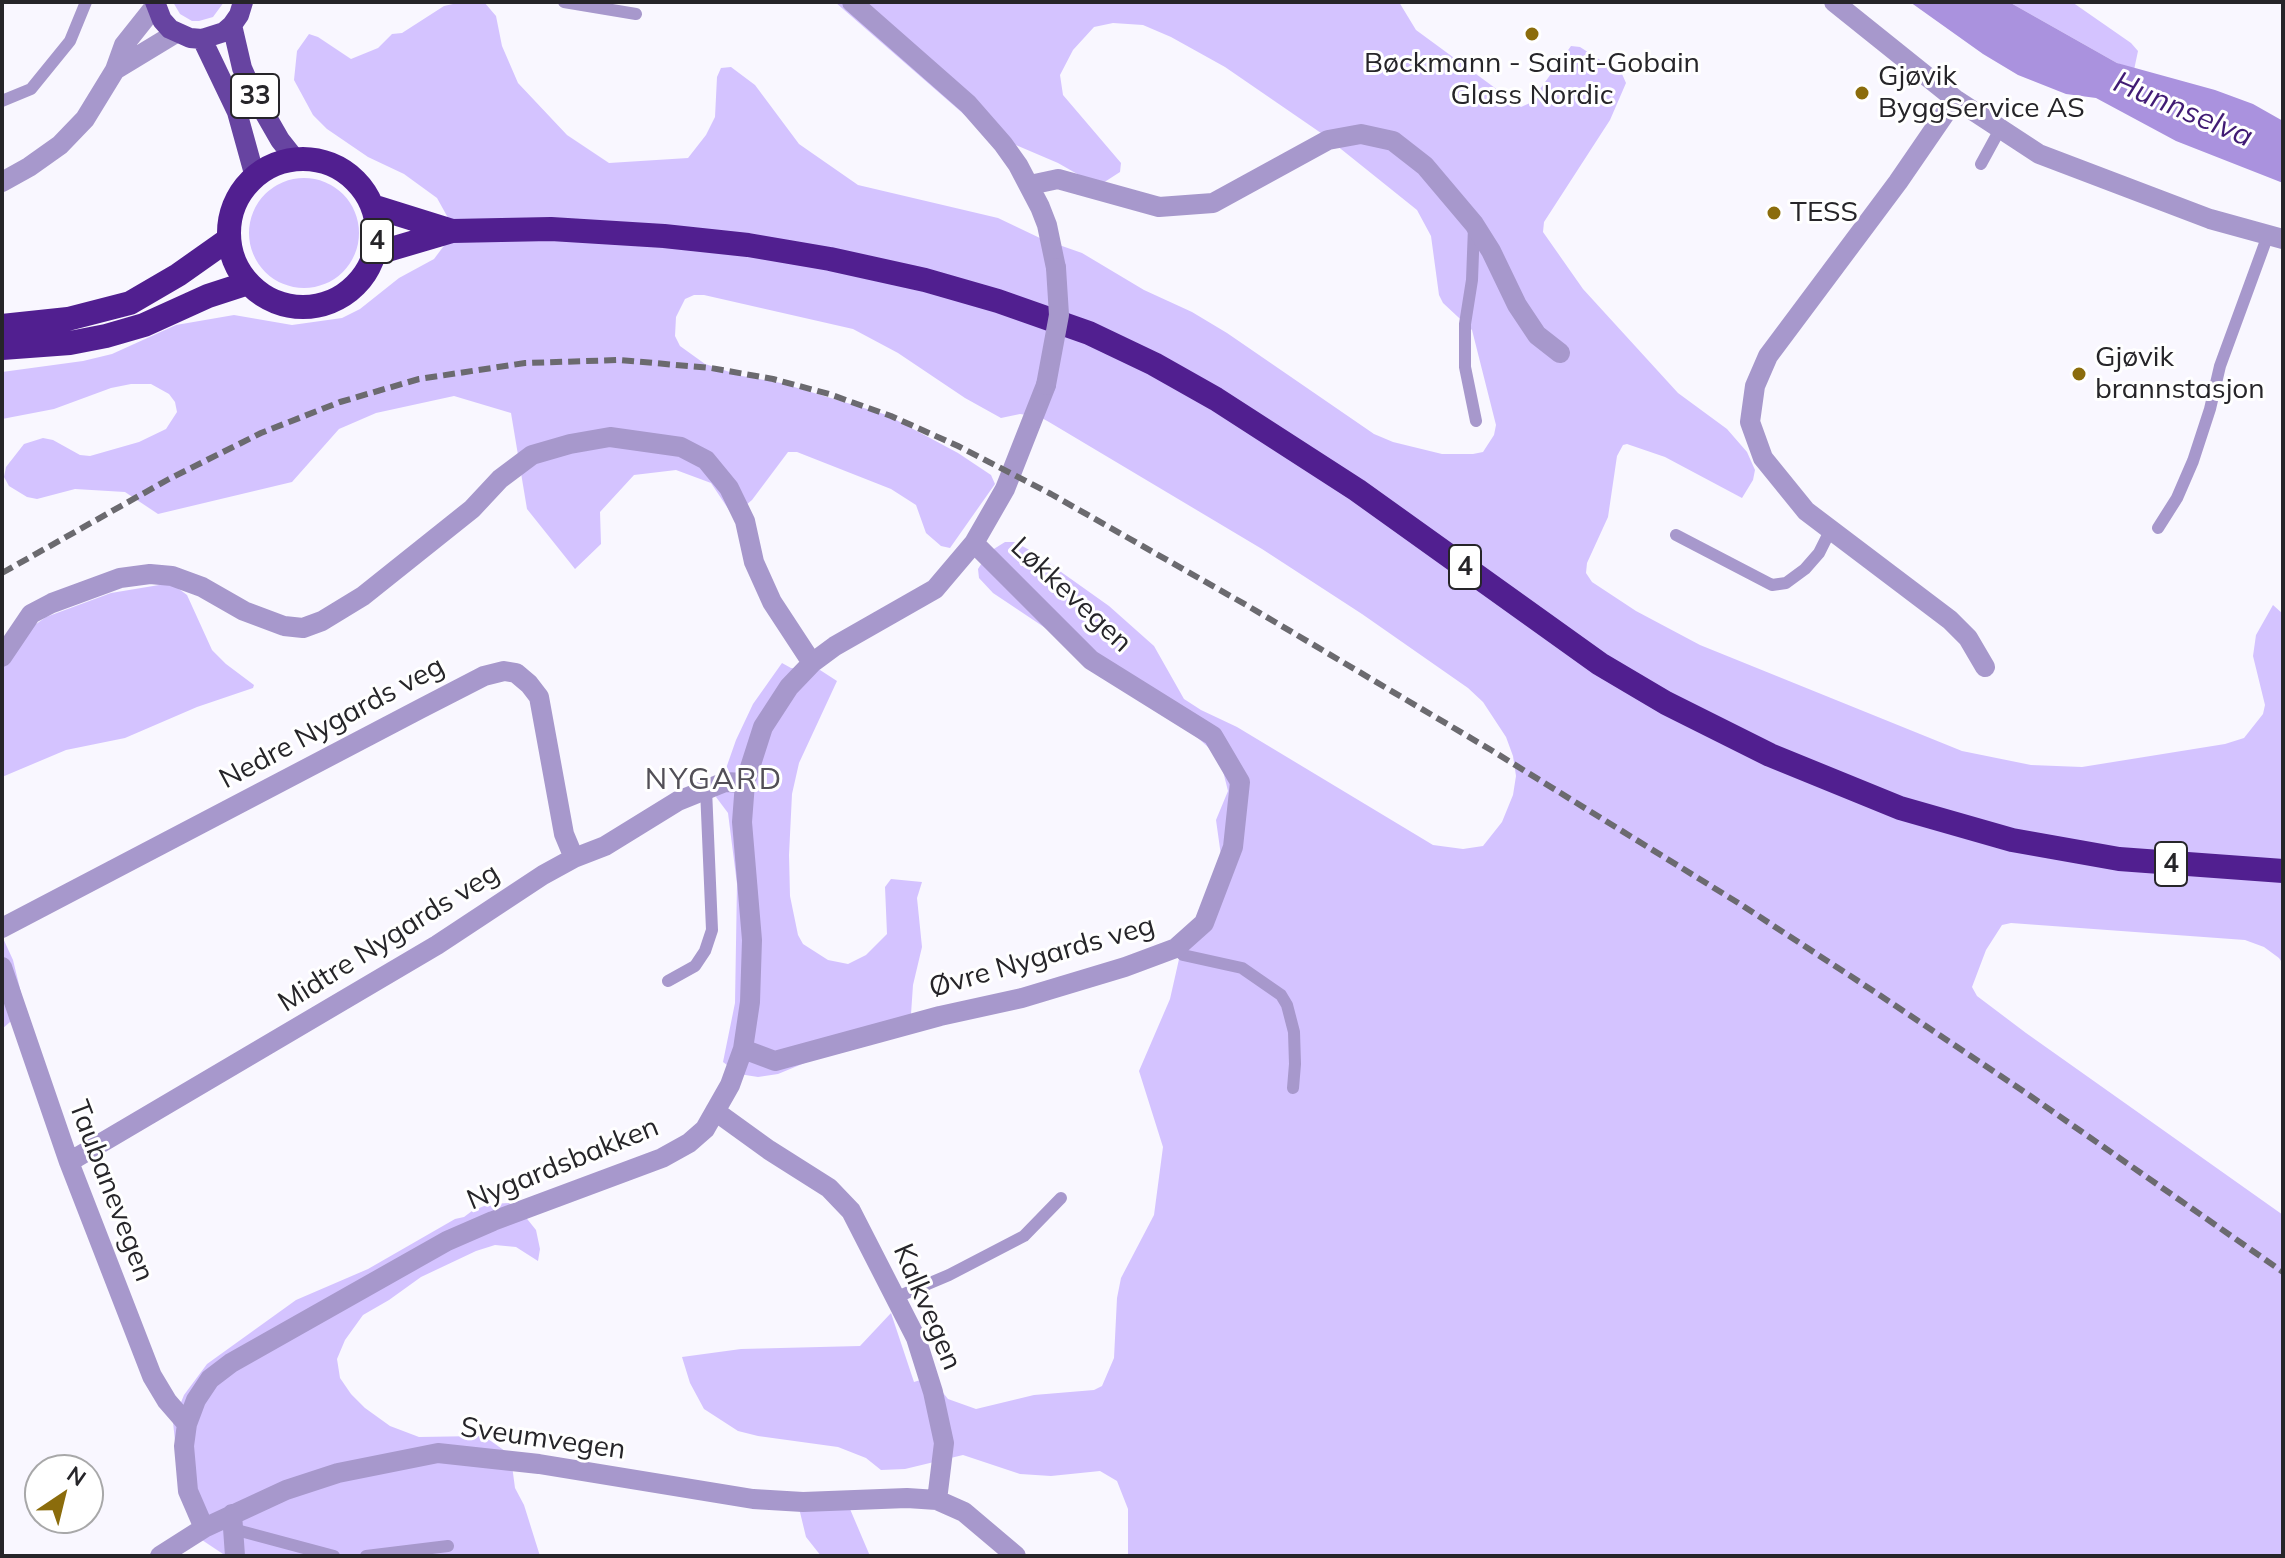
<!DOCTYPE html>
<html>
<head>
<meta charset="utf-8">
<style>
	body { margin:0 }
	#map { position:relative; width:2285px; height:1558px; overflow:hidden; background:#f9f7ff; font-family:Mulish,sans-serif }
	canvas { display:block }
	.frame { position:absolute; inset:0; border:4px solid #262529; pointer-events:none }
	.north { position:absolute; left:24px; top:1454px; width:80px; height:80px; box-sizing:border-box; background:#fff; border:2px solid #a8a8a9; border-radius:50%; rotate:35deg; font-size:22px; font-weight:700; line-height:32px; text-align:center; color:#262529 }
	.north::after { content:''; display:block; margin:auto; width:28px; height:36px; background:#8b6c0c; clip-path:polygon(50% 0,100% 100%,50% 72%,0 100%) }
</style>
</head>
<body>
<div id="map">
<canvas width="2285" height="1558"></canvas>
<div class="frame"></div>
<div class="north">N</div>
</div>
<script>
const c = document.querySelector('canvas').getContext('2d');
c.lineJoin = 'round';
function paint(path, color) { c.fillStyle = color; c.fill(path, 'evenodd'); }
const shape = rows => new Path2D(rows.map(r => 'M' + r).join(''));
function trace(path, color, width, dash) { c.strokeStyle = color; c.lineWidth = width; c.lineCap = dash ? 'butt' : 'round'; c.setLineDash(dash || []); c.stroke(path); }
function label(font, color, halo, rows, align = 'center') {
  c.font = font + ' Mulish,sans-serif'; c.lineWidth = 6; c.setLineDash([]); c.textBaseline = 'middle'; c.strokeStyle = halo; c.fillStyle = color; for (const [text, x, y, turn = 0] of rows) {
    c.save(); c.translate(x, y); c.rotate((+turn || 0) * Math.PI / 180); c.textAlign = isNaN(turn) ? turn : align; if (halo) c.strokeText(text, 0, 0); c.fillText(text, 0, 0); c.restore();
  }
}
paint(shape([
	[173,2,224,2,213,17,199,21,192,21,180,14],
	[462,2,484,2,496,16,502,46,518,83,567,135,609,163,688,158,706,135,715,117,717,77,721,68,731,67,755,85,799,144,858,185,998,218,1042,239,1082,253,1144,290,1192,312,1227,333,1374,434,1393,442,1442,454,1473,454,1483,452,1494,435,1496,425,1472,330,1443,303,1439,295,1431,236,1417,210,1321,133,1225,67,1171,37,1143,25,1113,23,1094,27,1073,50,1060,75,1063,95,1121,163,1120,172,1103,183,1093,183,1058,163,983,131,835,2,1399,2,1416,30,1521,107,1530,103,1571,46,1580,47,1622,74,1626,83,1610,120,1544,222,1543,232,1583,289,1678,393,1727,429,1747,452,1755,470,1753,480,1742,498,1665,457,1627,444,1623,445,1617,456,1608,517,1587,563,1586,573,1592,582,1636,611,1700,645,1962,751,2031,765,2082,767,2225,744,2244,738,2263,714,2265,705,2253,656,2256,635,2273,605,2283,614,2283,964,2279,958,2264,947,2245,940,2011,923,2002,925,1986,950,1972,987,1977,996,2026,1033,2283,1215,2283,1556,1128,1556,1128,1509,1117,1481,1100,1471,1051,1476,1020,1474,963,1455,905,1469,881,1470,866,1458,838,1447,758,1436,738,1431,704,1409,690,1383,682,1357,741,1349,860,1346,891,1313,914,1382,933,1376,935,1383,948,1399,976,1409,1034,1395,1094,1390,1102,1386,1114,1358,1117,1298,1121,1278,1154,1215,1163,1147,1139,1071,1170,999,1182,946,1224,877,1216,820,1228,791,1221,763,1208,747,1162,706,993,593,979,578,978,569,989,552,1005,542,1015,542,1033,552,1109,606,1154,646,1184,699,1201,710,1237,727,1433,845,1463,849,1483,846,1502,822,1513,795,1516,776,1513,756,1506,737,1483,702,1468,688,1362,614,1262,549,1049,422,1040,417,1020,414,1001,418,965,398,898,353,853,329,704,295,694,295,685,299,676,317,675,336,680,346,705,364,742,376,781,383,887,415,958,453,991,475,995,484,950,548,941,546,926,533,916,505,891,489,797,452,788,452,752,500,733,516,711,483,676,470,634,475,600,512,601,544,575,569,527,509,511,413,454,396,376,413,339,429,292,482,158,514,125,492,75,489,37,499,27,497,9,486,4,477,6,467,24,444,43,438,53,440,80,455,90,456,139,442,166,429,177,412,175,402,169,394,151,384,131,384,111,388,54,409,2,419,2,372,83,361,112,354,176,325,234,315,292,325,342,318,360,309,399,278,434,259,452,235,447,216,437,198,404,174,368,157,327,129,313,115,294,80,297,51,309,34,318,37,351,59,378,48,392,34,402,33,444,6],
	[2009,2,2072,2,2131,43,2138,51,2134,70,2117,63],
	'249 233a55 55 0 1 1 110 0a55 55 0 1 1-110 0Z',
	[171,583,187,595,212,650,226,664,254,685,253,688,197,707,125,738,66,750,2,777,2,658,22,634,46,617,111,593],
	[782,663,791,668,820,670,837,681,799,763,792,794,789,855,790,896,798,935,803,944,828,960,848,964,866,955,887,934,885,887,891,879,922,882,917,898,922,947,913,985,911,1014,824,1055,778,1074,758,1077,739,1074,723,1062,735,1003,737,884,728,813,716,797,736,740,753,704],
	[2,936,13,960,25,1009,2,1029],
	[509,1203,524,1215,536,1230,540,1249,538,1261,516,1247,495,1245,476,1251,421,1277,389,1300,363,1315,345,1340,337,1359,340,1378,351,1394,365,1408,390,1426,419,1437,479,1436,488,1439,505,1451,511,1458,515,1488,524,1505,540,1556,226,1556,196,1536,180,1489,173,1422,184,1395,207,1364,296,1300,368,1269,455,1219,464,1217,472,1211,489,1204],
	[799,1508,850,1509,870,1556,821,1556,806,1537]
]), '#d4c3ff');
paint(shape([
	[1910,2,2009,2,2117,63,2215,90,2253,104,2283,121,2283,183,2176,141,2096,98,2066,94,2018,75,1983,54]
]), '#aa92de');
trace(shape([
	[564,2,636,14],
	[2,101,31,89,70,41,86,2],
	[1981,164,1999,131],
	[1474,227,1472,280,1465,324,1465,367,1476,421],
	[2158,528,2177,498,2193,461,2210,409,2220,366,2268,235],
	[1676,535,1772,585,1786,583,1805,569,1819,553,1830,531],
	[1176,948,1183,955,1242,968,1281,995,1287,1005,1294,1032,1295,1064,1293,1088],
	[668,981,695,966,705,951,712,930,706,789],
	[897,1297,949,1275,1024,1236,1061,1198],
	[233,1529,334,1556],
	[366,1556,448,1546]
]), '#a798cc', 12);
trace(shape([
	[852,2,968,104,1003,144,1018,165,1040,207,1047,225,1056,268],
	[1834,2,1955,99,2039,154,2210,219,2283,239],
	[115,70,176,33],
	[1955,99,1898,182,1768,356,1755,386,1750,422,1763,458,1806,511,1950,620,1968,638,1985,667],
	[2,182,29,167,60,145,85,119,115,70,124,45,155,6],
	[1030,185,1058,179,1159,207,1213,203,1328,140,1361,134,1393,141,1425,166,1474,224,1491,251,1517,305,1537,335,1560,353],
	[2,657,31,614,52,603,120,578,150,574,172,576,202,587,244,611,284,626,303,628,322,621,363,596,472,509,500,479,532,455,570,444,610,437,681,447,706,460,729,488,745,521,754,562,772,602,812,663],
	[2,928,420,709,484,676,504,671,516,673,529,684,539,697,564,834,574,858],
	[2,967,69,1162,152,1376,167,1401,187,1424],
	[743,1049,775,1061,940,1016,1022,998,1125,967,1176,948,1204,923,1233,847,1240,782,1213,736,1091,660,974,543],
	[715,1111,769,1150,829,1188,851,1211,916,1338,933,1392,944,1443,937,1500],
	[69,1162,437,945,543,875,574,858,605,846,678,801,725,782,745,783],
	[232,1514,235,1556],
	[204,1528,188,1491,184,1446,187,1424,196,1400,210,1379,231,1363,447,1241,493,1221,662,1158,689,1143,705,1129,730,1085,743,1049,750,1002,752,940,742,822,745,783,763,727,789,687,812,663,835,646,935,589,974,543,1005,489,1046,385],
	[160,1556,204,1528,286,1490,338,1473,438,1453,539,1464,753,1499,803,1502,907,1498,937,1500,964,1512,1016,1556]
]), '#a798cc', 20);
trace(shape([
	[155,2,162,20,170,29,190,38,202,39,224,32,232,25,239,15,243,2],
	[232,25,242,68,253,93,280,140,295,159],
	[202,39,237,112,255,177]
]), '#6744a1', 20);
trace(shape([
	'229 233a74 74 0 1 1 148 0a74 74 0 1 1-148 0Z',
	[372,206,452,231],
	[374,254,452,231,551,229,664,236,748,245,830,259,925,280,998,301,1089,333,1154,364,1216,399,1357,490,1600,664,1666,703,1770,755,1900,808,2012,840,2119,859,2283,871],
	[2,326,68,319,130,303,178,275,229,239],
	[2,348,70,343,106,336,144,325,208,296,248,283]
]), '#511f90', 24);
trace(shape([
	[2,573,169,479,261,433,340,402,419,379,525,363,620,360,711,368,773,379,829,394,891,416,958,446,1051,494,1248,606,1491,750,1740,904,1878,994,2029,1095,2283,1272]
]), '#6b6a6f', 6, [12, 6]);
trace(shape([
	[1046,385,1059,315,1056,268]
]), '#a798cc', 20);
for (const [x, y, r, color] of [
	[1532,34,8,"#8b6c0c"],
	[1862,93,8,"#8b6c0c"],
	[1774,213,8,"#8b6c0c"],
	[2079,374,8,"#8b6c0c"]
]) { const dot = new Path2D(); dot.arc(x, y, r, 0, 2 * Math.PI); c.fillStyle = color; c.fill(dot); trace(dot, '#fff', 3); }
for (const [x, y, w] of [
	[255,96,48],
	[377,241,32],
	[1465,567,32],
	[2171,864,32]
]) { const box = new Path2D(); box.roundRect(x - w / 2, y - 22, w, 44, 6); c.fillStyle = '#fff'; c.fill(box); trace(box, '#262529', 2); }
label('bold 26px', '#262529', null, [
	["33",255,96],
	["4",377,241],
	["4",1465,567],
	["4",2171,864]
]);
label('28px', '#262529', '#fff', [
	["Bøckmann - Saint-Gobain",1532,64,"center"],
	["Glass Nordic",1532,96,"center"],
	["Gjøvik",1878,77],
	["ByggService AS",1878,109],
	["TESS",1790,213],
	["Gjøvik",2095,358],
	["brannstasjon",2095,390]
], 'left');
label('28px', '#262529', '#fff', [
	["Løkkevegen",1071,595,43],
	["Nedre Nygards veg",332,723,-28],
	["Midtre Nygards veg",389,938,-32],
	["Øvre Nygards veg",1042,957,-16],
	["Nygardsbakken",563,1164,-22],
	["Taubanevegen",111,1191,69],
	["Kalkvegen",927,1307,67],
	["Sveumvegen",543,1439,8]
]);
label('italic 30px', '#411b74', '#fff', [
	["Hunnselva",2183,110,23]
]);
c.letterSpacing = '2px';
label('30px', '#524f57', '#fff', [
	["NYGARD",714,780]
]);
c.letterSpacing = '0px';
</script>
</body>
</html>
